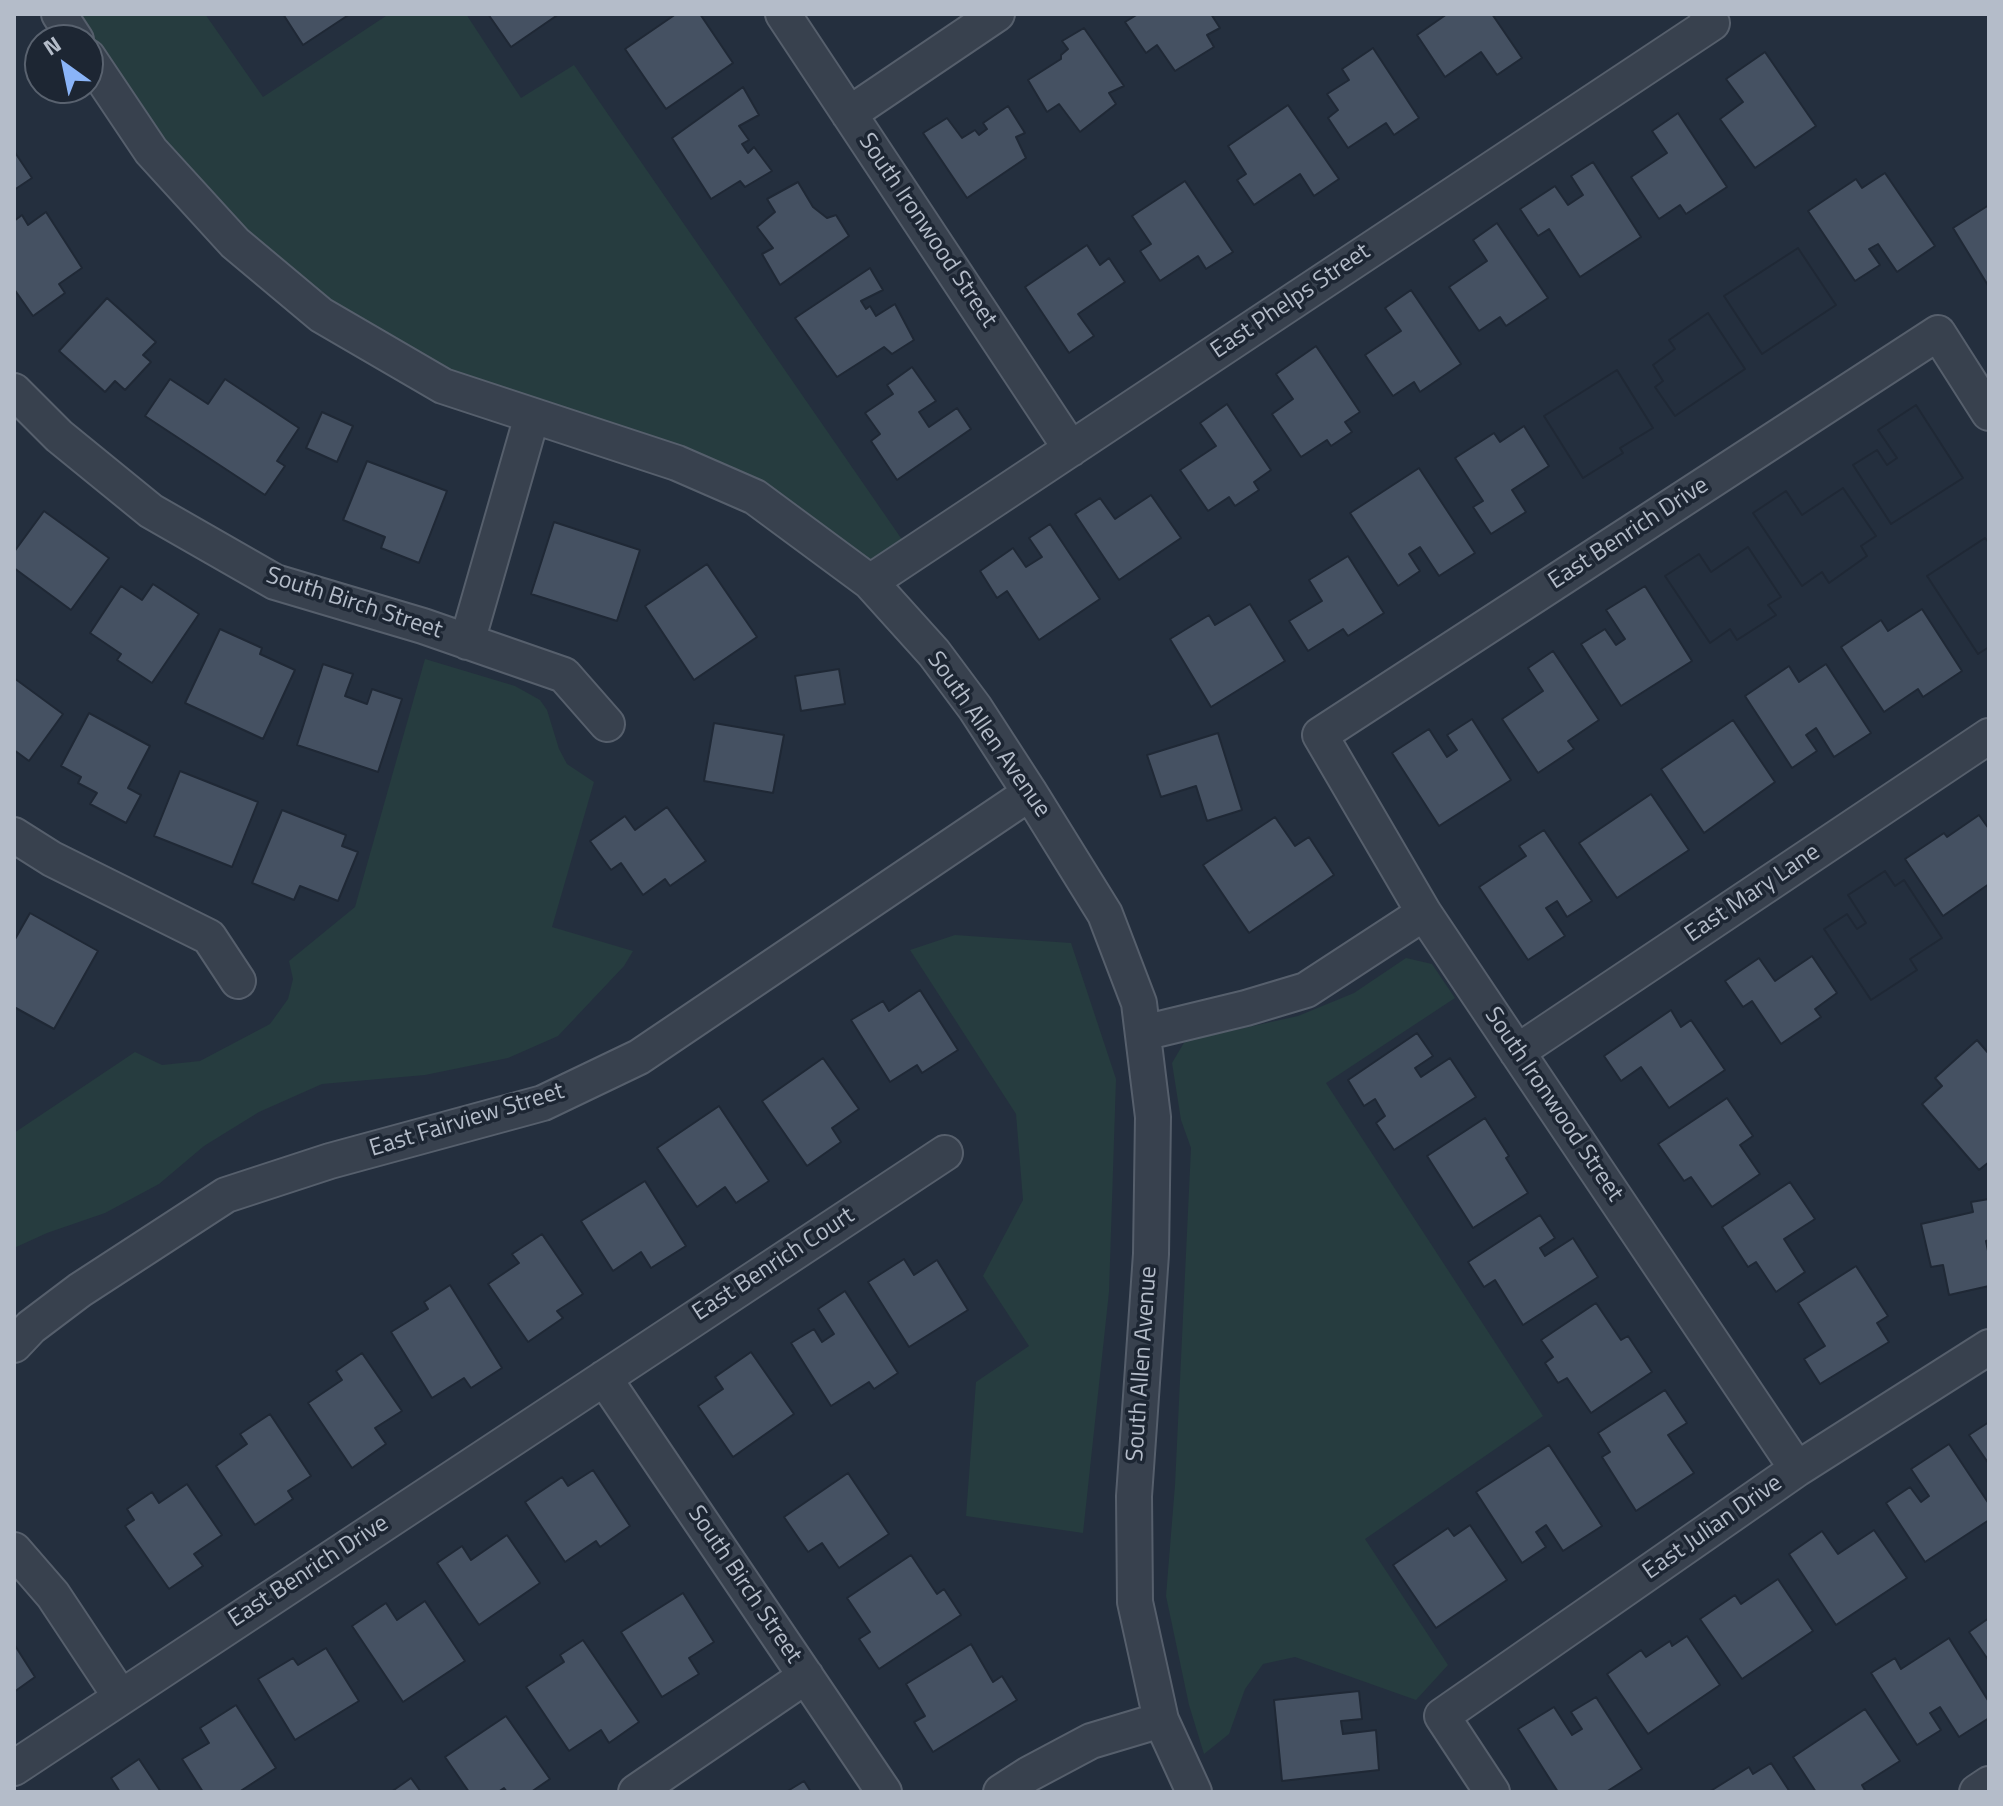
<!DOCTYPE html>
<html>
<head>
<meta charset="utf-8">
<style>
	body { margin:0 }
	#map { position:relative; width:2003px; height:1806px; overflow:hidden; background:#242f3e; font-family:"Titillium Web",sans-serif }
	canvas { display:block }
	.frame { position:absolute; inset:0; border:16px solid #b4bcc9; pointer-events:none }
	.north { position:absolute; left:24px; top:24px; width:80px; height:80px; box-sizing:border-box; background:#1d2633; border:2px solid #59626f; border-radius:50%; rotate:327deg; font-size:22px; font-weight:700; line-height:32px; text-align:center; color:#b4bcc9 }
	.north::after { content:''; display:block; margin:auto; width:28px; height:36px; background:#8ab4f8; clip-path:polygon(50% 0,100% 100%,50% 72%,0 100%) }
</style>
</head>
<body>
<div id="map">
<canvas width="2003" height="1806"></canvas>
<div class="frame"></div>
<div class="north">N</div>
</div>
<script>
const c = document.querySelector('canvas').getContext('2d');
c.lineJoin = 'round';
function paint(path, color) { c.fillStyle = color; c.fill(path, 'evenodd'); }
const shape = rows => new Path2D(rows.map(r => 'M' + r).join(''));
function trace(path, color, width, dash) { c.strokeStyle = color; c.lineWidth = width; c.lineCap = dash ? 'butt' : 'round'; c.setLineDash(dash || []); c.stroke(path); }
function label(font, color, halo, rows, align = 'center') {
  c.font = font + ' "Titillium Web",sans-serif'; c.lineWidth = 7; c.setLineDash([]); c.textBaseline = 'middle'; c.strokeStyle = halo; c.fillStyle = color; for (const [text, x, y, turn = 0] of rows) {
    c.save(); c.translate(x, y); c.rotate((+turn || 0) * Math.PI / 180); c.textAlign = isNaN(turn) ? turn : align; if (halo) c.strokeText(text, 0, 0); c.fillText(text, 0, 0); c.restore();
  }
}
paint(shape([
	[59,14,205,14,263,97,389,14,466,14,521,98,574,65,912,554,870,582,755,497,443,386,235,243],
	[425,659,515,686,540,700,547,710,559,749,567,764,594,782,552,927,633,951,624,966,558,1036,508,1058,425,1075,322,1084,259,1112,204,1146,159,1184,105,1213,47,1233,14,1248,14,1133,135,1052,162,1065,200,1061,270,1024,288,999,293,979,289,961,355,907],
	[955,935,1071,943,1116,1079,1109,1292,1083,1533,966,1516,976,1382,1029,1346,983,1276,1023,1200,1016,1114,910,950],
	[1406,958,1432,964,1455,998,1326,1083,1543,1416,1365,1539,1448,1665,1416,1700,1295,1657,1263,1664,1245,1689,1229,1734,1204,1754,1189,1705,1166,1596,1175,1485,1191,1148,1181,1120,1172,1063,1185,1041,1298,1016,1354,993]
]), '#263c3f');
const building = shape([
	[283,14,350,14,303,45,283,14],
	[488,14,559,14,511,47,488,14],
	[676,14,700,14,733,63,666,109,625,49,676,14],
	[1138,14,1211,14,1220,28,1207,35,1214,47,1175,71,1157,45,1146,53,1125,22,1138,14],
	[1447,14,1492,14,1522,58,1497,75,1481,52,1445,77,1417,35,1447,14],
	[1084,28,1124,86,1109,93,1116,104,1080,132,1059,104,1047,112,1028,80,1061,59,1061,55,1068,49,1062,41,1084,28],
	[1373,48,1419,118,1394,135,1386,123,1348,148,1328,118,1338,110,1327,94,1349,80,1342,69,1373,48],
	[1765,52,1816,126,1755,168,1720,119,1743,102,1726,79,1765,52],
	[743,87,759,115,739,126,749,140,742,144,748,153,754,147,772,171,745,187,740,181,711,199,672,138,743,87],
	[1288,105,1339,179,1314,196,1300,174,1254,205,1237,180,1246,174,1228,146,1288,105],
	[1008,106,1025,133,1016,137,1026,158,967,198,923,133,947,118,962,138,975,130,979,135,987,129,983,123,1008,106],
	[1678,113,1727,187,1686,214,1680,205,1659,219,1631,177,1667,153,1652,131,1678,113],
	[14,151,32,178,14,190,14,151],
	[1593,162,1641,237,1580,277,1549,229,1538,236,1520,209,1555,186,1568,205,1583,195,1571,176,1593,162],
	[1885,173,1935,246,1897,272,1878,244,1869,249,1880,265,1855,281,1808,211,1856,179,1862,188,1885,173],
	[1185,181,1233,252,1206,269,1198,256,1160,281,1140,251,1151,244,1132,216,1185,181],
	[798,182,813,207,827,218,836,215,849,236,780,285,762,254,773,248,757,227,775,212,767,199,798,182],
	[1989,205,1989,287,1953,228,1989,205],
	[46,212,82,268,59,284,65,293,33,316,14,289,14,221,22,215,28,225,46,212],
	[1497,223,1548,298,1506,326,1500,317,1479,331,1449,287,1487,261,1473,240,1497,223],
	[1087,245,1100,265,1109,258,1125,282,1078,314,1094,336,1069,353,1025,287,1087,245],
	[1798,248,1836,305,1762,354,1724,296,1798,248],
	[1798,248,1836,305,1762,354,1724,296,1798,248],
	[870,268,883,290,861,301,866,309,870,306,876,316,895,304,914,340,892,354,884,347,837,377,795,318,870,268],
	[1411,290,1461,364,1420,392,1414,382,1393,396,1365,355,1401,331,1385,308,1411,290],
	[107,298,156,342,143,355,151,362,125,390,115,381,105,392,59,351,107,298],
	[1708,313,1745,369,1675,416,1655,387,1663,381,1653,365,1675,349,1669,340,1708,313],
	[1708,313,1745,369,1675,416,1655,387,1663,381,1653,365,1675,349,1669,340,1708,313],
	[1316,346,1360,412,1345,422,1352,432,1331,446,1327,440,1301,457,1272,414,1293,399,1276,374,1316,346],
	[912,367,936,401,919,412,929,427,957,408,971,429,897,480,871,441,880,434,865,413,893,394,887,385,912,367],
	[1617,370,1653,428,1620,448,1623,453,1583,478,1544,416,1617,370],
	[1617,370,1653,428,1620,448,1623,453,1583,478,1544,416,1617,370],
	[170,379,208,404,225,379,299,428,277,461,285,466,265,495,145,416,170,379],
	[1227,404,1271,470,1254,482,1259,490,1235,506,1229,497,1208,511,1180,470,1216,446,1200,423,1227,404],
	[1916,405,1963,478,1891,524,1853,465,1877,450,1887,465,1897,458,1878,430,1916,405],
	[1916,405,1963,478,1891,524,1853,465,1877,450,1887,465,1897,458,1878,430,1916,405],
	[322,412,353,426,337,462,306,448,322,412],
	[1524,426,1549,466,1512,490,1526,512,1491,534,1473,507,1483,501,1455,458,1494,433,1500,442,1524,426],
	[367,461,447,491,419,563,381,548,385,537,343,520,367,461],
	[1419,468,1475,553,1439,576,1420,547,1409,554,1420,571,1398,586,1350,513,1419,468],
	[1843,488,1876,536,1861,546,1867,556,1829,583,1822,572,1802,586,1753,513,1786,491,1802,515,1843,488],
	[1843,488,1876,536,1861,546,1867,556,1829,583,1822,572,1802,586,1753,513,1786,491,1802,515,1843,488],
	[1151,495,1181,538,1119,580,1075,514,1100,498,1115,519,1151,495],
	[44,511,109,558,71,610,14,568,14,552,44,511],
	[554,522,640,550,617,621,531,594,554,522],
	[1050,524,1100,599,1039,640,1007,591,997,598,980,571,1013,548,1026,567,1042,557,1029,538,1050,524],
	[1985,538,1989,543,1989,647,1978,654,1927,576,1985,538],
	[1985,538,1989,543,1989,647,1978,654,1927,576,1985,538],
	[1748,547,1781,597,1768,605,1776,615,1737,640,1730,629,1710,643,1665,576,1699,554,1711,572,1748,547],
	[1748,547,1781,597,1768,605,1776,615,1737,640,1730,629,1710,643,1665,576,1699,554,1711,572,1748,547],
	[1348,556,1384,613,1348,636,1343,629,1308,651,1289,621,1322,601,1309,580,1348,556],
	[707,564,757,637,694,680,645,606,707,564],
	[153,584,199,614,152,683,117,660,121,654,90,633,121,586,142,600,153,584],
	[1645,586,1692,661,1621,706,1581,644,1605,629,1616,645,1625,639,1606,610,1645,586],
	[1250,604,1285,661,1211,707,1170,639,1209,615,1215,625,1250,604],
	[1922,609,1962,671,1923,697,1918,689,1884,712,1841,647,1881,620,1888,631,1922,609],
	[220,629,262,648,260,654,295,670,263,739,185,703,220,629],
	[1553,651,1599,720,1568,741,1574,749,1538,773,1502,719,1543,691,1528,668,1553,651],
	[323,664,353,674,345,696,367,704,372,689,402,699,378,772,297,745,323,664],
	[1826,664,1871,733,1834,757,1816,728,1806,735,1817,751,1792,768,1745,696,1789,666,1799,682,1826,664],
	[839,669,845,704,801,711,795,676,839,669],
	[14,678,63,714,29,761,14,750,14,678],
	[89,713,150,746,128,788,141,795,126,823,90,804,97,793,78,783,81,777,61,766,89,713],
	[1472,719,1511,780,1439,826,1392,753,1429,729,1447,757,1457,750,1447,735,1472,719],
	[1733,720,1775,782,1704,833,1661,769,1733,720],
	[714,723,784,735,773,793,704,781,714,723],
	[1218,733,1242,810,1207,821,1196,786,1161,797,1147,755,1218,733],
	[180,771,258,802,232,867,154,836,180,771],
	[1651,794,1689,850,1617,898,1579,843,1651,794],
	[667,807,706,861,670,886,665,879,643,895,621,863,611,870,590,841,625,816,635,830,667,807],
	[282,810,346,835,342,846,358,852,338,901,300,886,294,900,252,883,282,810],
	[1979,815,1989,829,1989,884,1943,916,1905,859,1944,833,1947,837,1979,815],
	[1275,817,1295,846,1309,837,1334,875,1249,933,1203,865,1275,817],
	[1544,830,1592,901,1567,917,1557,901,1546,908,1565,936,1528,960,1479,887,1526,856,1519,846,1544,830],
	[1885,871,1895,886,1904,880,1942,938,1910,959,1917,970,1871,1000,1824,929,1847,914,1857,929,1866,923,1848,895,1885,871],
	[1885,871,1895,886,1904,880,1942,938,1910,959,1917,970,1871,1000,1824,929,1847,914,1857,929,1866,923,1848,895,1885,871],
	[30,913,98,951,54,1029,14,1007,14,941,30,913],
	[1812,956,1837,993,1815,1009,1821,1017,1781,1044,1752,1001,1743,1007,1725,981,1759,958,1775,981,1812,956],
	[920,990,958,1050,922,1073,917,1065,890,1082,851,1020,883,1001,889,1011,920,990],
	[1671,1010,1681,1027,1691,1020,1725,1070,1669,1108,1641,1067,1621,1081,1604,1056,1671,1010],
	[1417,1033,1433,1056,1415,1068,1421,1077,1450,1058,1476,1097,1394,1150,1376,1123,1385,1116,1375,1099,1364,1106,1348,1080,1417,1033],
	[1977,1040,1989,1054,1989,1162,1979,1170,1922,1104,1942,1086,1935,1078,1977,1040],
	[823,1058,859,1109,832,1128,841,1142,807,1166,762,1101,823,1058],
	[1727,1098,1753,1136,1740,1145,1760,1174,1712,1207,1691,1177,1684,1181,1658,1144,1727,1098],
	[719,1106,769,1181,736,1203,725,1187,697,1207,657,1148,719,1106],
	[1485,1118,1509,1156,1506,1158,1528,1193,1473,1228,1427,1156,1485,1118],
	[645,1181,686,1246,651,1268,641,1252,613,1271,581,1221,645,1181],
	[1790,1182,1815,1219,1784,1239,1805,1272,1776,1292,1756,1262,1748,1267,1722,1227,1790,1182],
	[1989,1199,1989,1240,1986,1241,1989,1256,1989,1286,1949,1295,1943,1265,1931,1267,1921,1224,1973,1212,1971,1202,1989,1199],
	[1540,1215,1555,1238,1540,1248,1545,1256,1573,1238,1598,1277,1523,1325,1495,1280,1484,1287,1468,1262,1540,1215],
	[542,1234,583,1294,557,1311,563,1318,528,1342,488,1284,519,1263,512,1254,542,1234],
	[904,1259,914,1275,937,1260,968,1310,909,1347,868,1282,904,1259],
	[1856,1266,1888,1316,1877,1323,1889,1342,1820,1384,1804,1359,1825,1346,1798,1303,1856,1266],
	[450,1285,502,1368,471,1388,464,1378,432,1398,391,1332,428,1309,424,1302,450,1285],
	[845,1291,898,1373,874,1389,869,1382,831,1406,791,1343,814,1329,822,1342,834,1334,818,1309,845,1291],
	[1596,1303,1621,1340,1628,1336,1652,1372,1591,1413,1567,1378,1558,1383,1545,1363,1553,1357,1541,1340,1596,1303],
	[751,1352,794,1414,733,1457,698,1406,723,1389,715,1377,751,1352],
	[362,1353,402,1411,375,1428,386,1444,352,1468,308,1403,342,1380,336,1371,362,1353],
	[1665,1390,1687,1423,1668,1435,1694,1473,1636,1511,1602,1457,1610,1452,1598,1433,1665,1390],
	[270,1414,311,1476,288,1491,293,1499,255,1525,216,1466,247,1444,240,1434,270,1414],
	[1989,1422,1989,1464,1969,1435,1989,1422],
	[1949,1444,1989,1504,1989,1520,1925,1562,1886,1503,1910,1487,1921,1502,1929,1496,1911,1469,1949,1444],
	[1549,1445,1602,1526,1563,1551,1546,1525,1536,1532,1546,1547,1522,1563,1476,1492,1549,1445],
	[593,1470,630,1526,600,1547,596,1541,565,1562,525,1502,562,1477,568,1486,593,1470],
	[848,1473,889,1534,839,1568,822,1543,808,1552,784,1517,848,1473],
	[187,1484,222,1535,194,1554,203,1566,169,1589,125,1526,134,1520,127,1509,152,1492,159,1503,187,1484],
	[1470,1525,1507,1580,1436,1628,1393,1565,1448,1528,1454,1536,1470,1525],
	[1874,1530,1907,1578,1836,1625,1789,1554,1822,1531,1838,1554,1874,1530],
	[507,1535,540,1583,479,1625,437,1563,462,1546,471,1560,507,1535],
	[911,1555,937,1594,944,1589,961,1615,879,1669,859,1639,870,1632,847,1598,911,1555],
	[1778,1579,1813,1631,1742,1679,1700,1619,1735,1595,1741,1604,1778,1579],
	[683,1593,714,1642,689,1658,699,1674,662,1697,621,1632,683,1593],
	[425,1601,465,1661,403,1702,352,1626,386,1603,397,1620,425,1601],
	[1989,1618,1989,1661,1969,1632,1989,1618],
	[1687,1636,1720,1685,1648,1734,1607,1674,1641,1650,1646,1657,1670,1641,1672,1646,1687,1636],
	[1949,1638,1989,1702,1989,1718,1959,1737,1940,1707,1930,1713,1941,1730,1917,1745,1871,1673,1895,1658,1901,1669,1949,1638],
	[583,1640,639,1722,609,1743,601,1730,569,1751,526,1687,564,1662,560,1655,583,1640],
	[14,1644,35,1677,14,1692,14,1644],
	[971,1644,993,1682,1002,1676,1017,1700,933,1752,914,1722,925,1716,906,1684,971,1644],
	[326,1648,359,1701,295,1740,258,1679,293,1658,298,1665,326,1648],
	[1359,1691,1362,1719,1341,1721,1343,1734,1376,1730,1379,1770,1282,1781,1274,1700,1359,1691],
	[1596,1697,1642,1769,1606,1792,1558,1792,1518,1729,1554,1707,1572,1735,1582,1729,1571,1712,1596,1697],
	[236,1705,276,1768,239,1792,203,1792,182,1759,209,1743,200,1728,236,1705],
	[1865,1709,1900,1761,1862,1785,1866,1792,1816,1792,1793,1757,1865,1709],
	[506,1716,550,1779,531,1792,507,1792,504,1788,498,1792,469,1792,445,1757,506,1716],
	[139,1759,161,1792,120,1792,111,1778,139,1759],
	[1771,1763,1790,1792,1709,1792,1749,1767,1753,1774,1771,1763],
	[411,1778,421,1792,391,1792,411,1778],
	[804,1781,811,1792,786,1792,804,1781]
]);
paint(building, '#455162');
trace(building, '#1f2835', 2);
const minor = shape([
	[59,14,76,40],
	[783,14,1071,449],
	[88,57,151,151,235,243,321,315,443,386,677,463,755,497,870,582,934,653,975,708,1030,793,1105,914,1139,1003,1153,1117,1151,1254,1134,1496,1135,1602,1161,1720,1194,1792],
	[849,114,997,14],
	[14,391,59,436,151,511,275,582,423,626,564,675,607,724],
	[870,582,1712,23,1707,14],
	[467,642,532,416],
	[14,835,52,859,209,937,238,981],
	[1143,1033,1246,1008,1306,990,1424,913],
	[1517,1052,1989,736],
	[14,1345,31,1327,80,1290,226,1195,330,1161,543,1103,639,1057,1030,793],
	[604,1378,884,1792],
	[1797,1469,1424,913,1320,735,1938,333,1989,413],
	[14,1550,53,1595,120,1696],
	[14,1768,945,1153],
	[636,1792,806,1676],
	[1001,1792,1029,1774,1091,1741,1161,1720],
	[1492,1792,1442,1716,1797,1469,1989,1347],
	[1977,1792,1989,1784]
]);
trace(minor, '#565f6c', 38);
trace(minor, '#38414e', 34);
label('24px', '#b4bcc9', '#1d2633', [
	["South Ironwood Street",927,231,56],
	["East Phelps Street",1291,302,-34],
	["East Benrich Drive",1629,534,-33],
	["South Birch Street",354,604,18],
	["South Allen Avenue",988,735,55],
	["East Mary Lane",1753,894,-34],
	["South Ironwood Street",1553,1105,56],
	["East Fairview Street",467,1121,-17],
	["East Benrich Court",774,1265,-33],
	["South Allen Avenue",1143,1364,-86],
	["East Julian Drive",1713,1528,-35],
	["East Benrich Drive",309,1572,-33],
	["South Birch Street",744,1585,56]
]);
</script>
</body>
</html>
